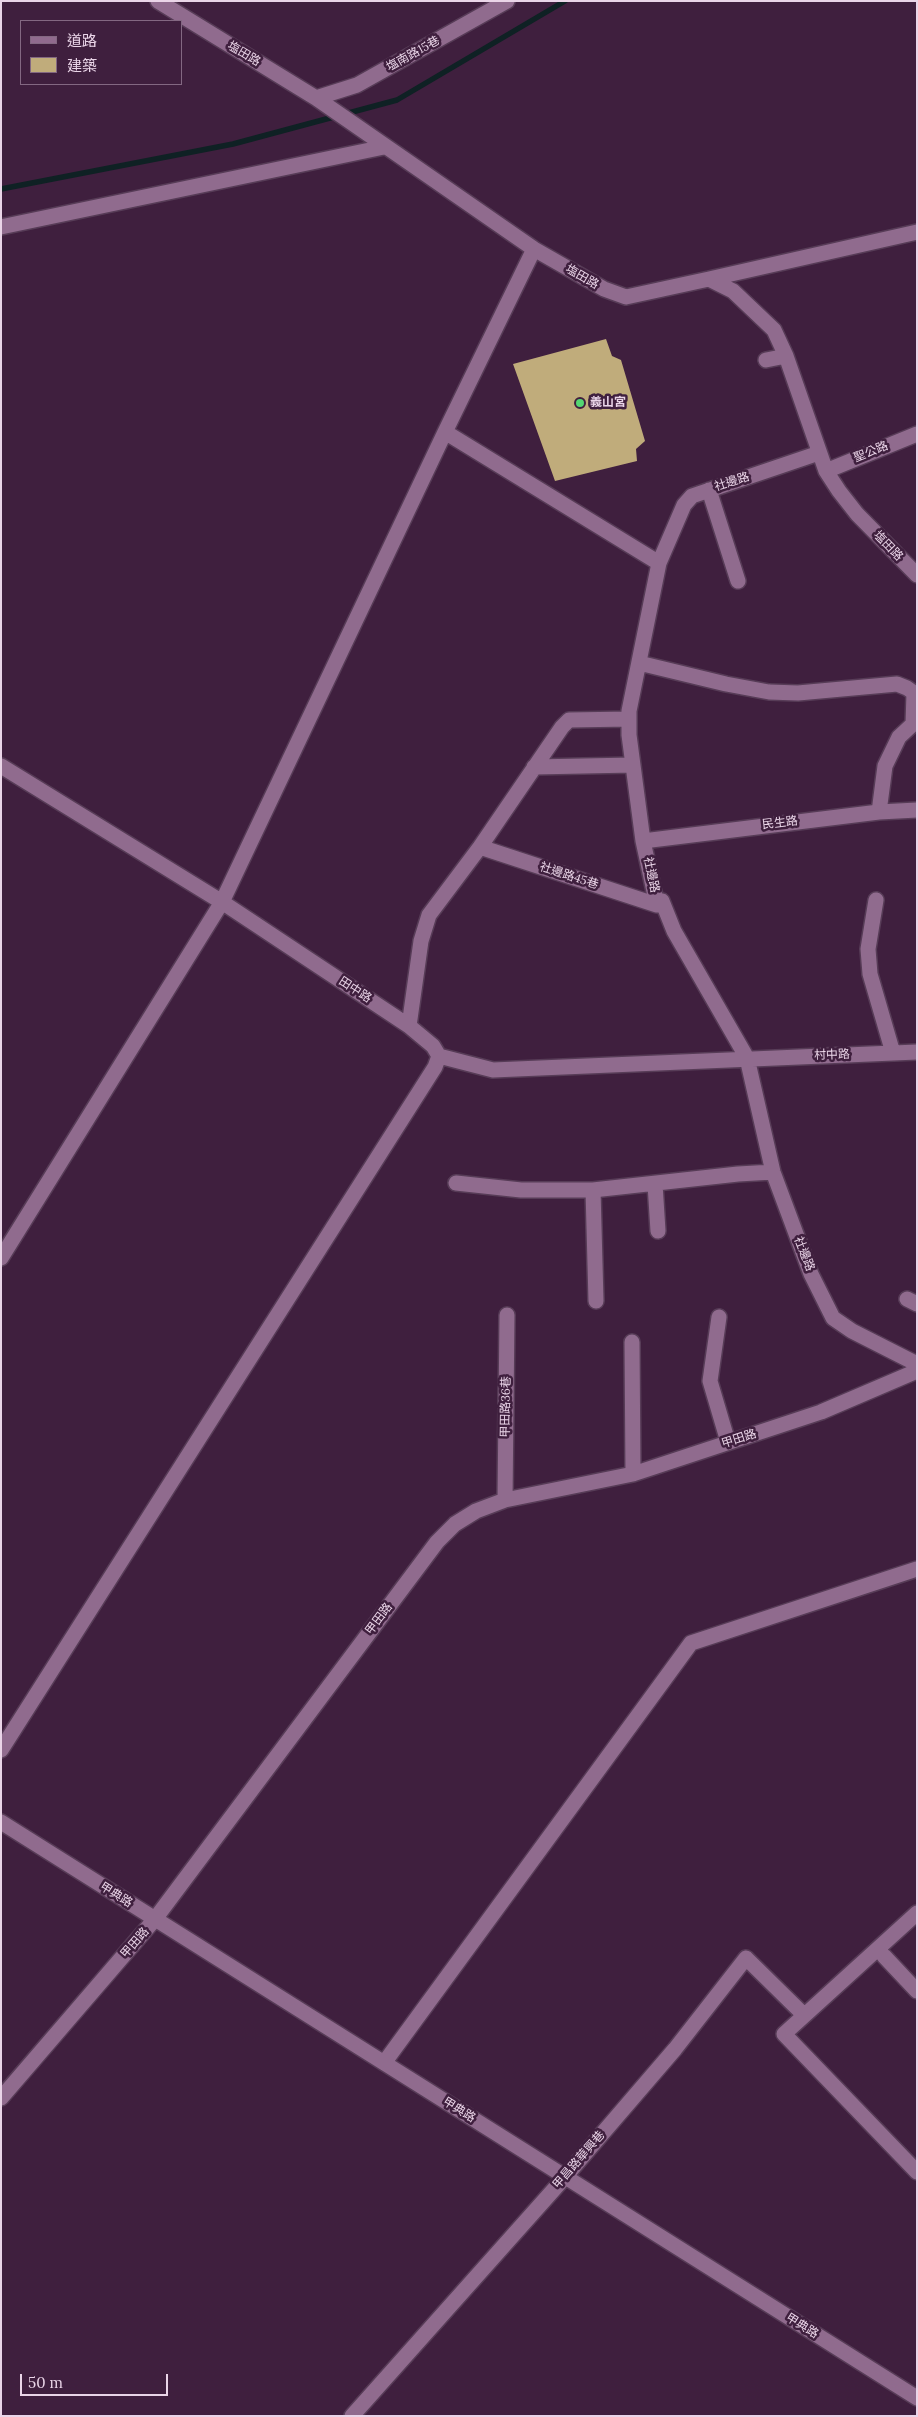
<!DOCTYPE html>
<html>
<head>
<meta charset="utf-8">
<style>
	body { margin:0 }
	#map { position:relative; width:918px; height:2417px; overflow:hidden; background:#3f1f3e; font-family:Lora,"Noto Sans TC",serif }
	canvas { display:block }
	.frame { position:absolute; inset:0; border:2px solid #ead5e8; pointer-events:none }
	.legend { position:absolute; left:20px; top:20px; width:162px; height:65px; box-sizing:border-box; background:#3f1f3e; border:1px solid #836882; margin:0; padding:6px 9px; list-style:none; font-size:15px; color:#ead5e8 }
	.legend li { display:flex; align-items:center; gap:10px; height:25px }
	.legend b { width:25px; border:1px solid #836882 }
	.scale { position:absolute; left:20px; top:2374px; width:148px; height:22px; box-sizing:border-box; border:2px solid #ead5e8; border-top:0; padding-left:6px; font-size:15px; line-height:18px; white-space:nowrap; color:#ead5e8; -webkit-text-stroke:4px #3f1f3e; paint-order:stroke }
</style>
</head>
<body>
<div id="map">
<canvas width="918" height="2417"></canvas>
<div class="frame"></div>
<ul class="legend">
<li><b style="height:6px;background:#906b8e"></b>道路</li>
<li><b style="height:14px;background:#c0ac7b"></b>建築</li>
</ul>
<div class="scale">50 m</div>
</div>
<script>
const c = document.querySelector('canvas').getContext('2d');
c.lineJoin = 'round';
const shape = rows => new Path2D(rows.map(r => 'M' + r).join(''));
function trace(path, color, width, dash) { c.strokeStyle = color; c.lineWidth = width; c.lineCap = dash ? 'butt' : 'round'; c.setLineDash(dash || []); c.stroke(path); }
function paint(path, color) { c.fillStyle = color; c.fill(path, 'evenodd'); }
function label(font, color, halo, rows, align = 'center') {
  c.font = font + ' Lora,"Noto Sans TC",serif'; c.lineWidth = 5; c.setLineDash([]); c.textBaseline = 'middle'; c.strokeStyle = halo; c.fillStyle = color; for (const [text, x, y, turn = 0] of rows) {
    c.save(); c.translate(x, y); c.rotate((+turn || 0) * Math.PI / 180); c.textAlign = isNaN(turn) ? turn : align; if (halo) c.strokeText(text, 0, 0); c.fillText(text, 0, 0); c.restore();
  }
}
trace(shape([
	[1,189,233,144,397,100,565,1]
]), '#0f2124', 5.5);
paint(shape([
	[606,339,612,356,621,360,645,441,636,449,637,461,555,481,513,364]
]), '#c0ac7b');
const minor = shape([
	[158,1,316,98,534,249,604,289,626,297,709,279,733,291,774,330,786,356,826,471,839,491,857,514,917,575],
	[316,98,357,85,507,1],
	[1,227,384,147],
	[709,279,917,232],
	[766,360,786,356],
	[445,432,659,563],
	[819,453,692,496,684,505,659,563,629,711,629,735,643,841,657,905,662,901,674,931,747,1058,773,1172,811,1274,833,1318,852,1331,917,1364],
	[826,471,917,434],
	[709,490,738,581],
	[639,663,726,684,769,692,798,693,897,684,907,688,914,693,913,724,899,737,885,766,879,812],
	[1,766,222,902,409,1026,433,1046,439,1056,493,1070,917,1052],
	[534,767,633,765],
	[643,841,879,812,917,810],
	[480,847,657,905],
	[876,900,868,949,870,974,893,1053],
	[409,1026,421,941,429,915,480,847,562,727,569,720,629,719],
	[456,1183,521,1190,593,1190,738,1174,773,1172],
	[655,1184,658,1231],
	[593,1190,596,1301],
	[1,1258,222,902,445,432,534,249],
	[907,1299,917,1304],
	[719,1317,710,1381,728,1442],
	[632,1342,633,1474],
	[505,1500,507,1315],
	[1,1750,435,1067,439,1056],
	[1,1822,917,2398],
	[917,1913,784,2034,917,2172],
	[884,1956,917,1991],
	[384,2063,691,1643,917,1569],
	[1,2098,155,1919,437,1542,455,1524,476,1511,505,1500,633,1474,821,1412,917,1371],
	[352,2416,565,2177,675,2049,746,1958,803,2014]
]);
trace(minor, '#573c57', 18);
trace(minor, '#906b8e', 15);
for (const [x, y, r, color] of [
	[580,403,5,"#54d672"]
]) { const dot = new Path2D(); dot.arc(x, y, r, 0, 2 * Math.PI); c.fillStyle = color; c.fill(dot); trace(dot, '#3f1f3e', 2); }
label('12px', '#ead5e8', '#3f1f3e', [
	["塩田路",244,54,31],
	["塩南路15巷",413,54,-29],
	["塩田路",582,277,30],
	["聖公路",871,452,-22],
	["社邊路",732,482,-18],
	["塩田路",888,546,46],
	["民生路",780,823,-7],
	["社邊路",651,875,78],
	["社邊路45巷",569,876,18],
	["田中路",355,990,33],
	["村中路",832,1055,-2],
	["社邊路",804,1254,69],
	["甲田路36巷",506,1407,-89],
	["甲田路",739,1439,-18],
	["甲田路",379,1619,-53],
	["甲典路",116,1895,32],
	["甲田路",135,1943,-49],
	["甲典路",459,2110,32],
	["甲昌路華興巷",579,2160,-49],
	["甲典路",802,2326,32]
]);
label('bold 12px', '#ead5e8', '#3f1f3e', [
	["義山宮",590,403]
], 'left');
</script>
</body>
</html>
